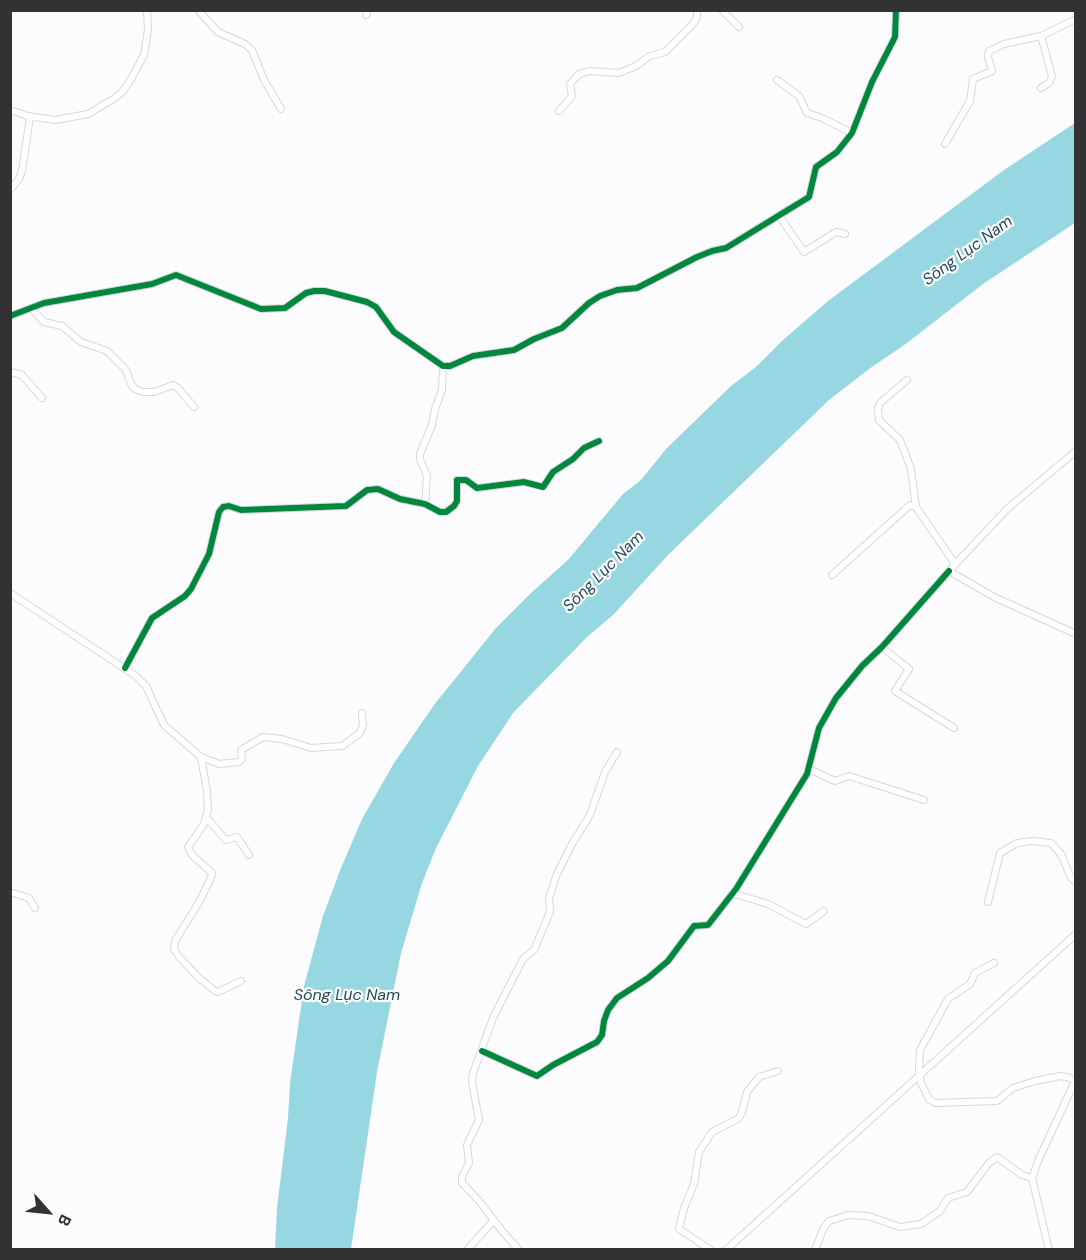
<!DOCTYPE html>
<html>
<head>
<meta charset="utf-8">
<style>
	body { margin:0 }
	#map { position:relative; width:1086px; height:1260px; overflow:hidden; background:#fcfcfe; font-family:"DM Sans",sans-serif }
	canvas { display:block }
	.frame { position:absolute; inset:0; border:12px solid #323234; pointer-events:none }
	.north { position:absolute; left:18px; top:1182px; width:60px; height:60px; -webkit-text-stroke:4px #fbfbff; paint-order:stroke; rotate:117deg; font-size:16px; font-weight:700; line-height:24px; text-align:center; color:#323234 }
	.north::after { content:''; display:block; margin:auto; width:21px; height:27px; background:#323234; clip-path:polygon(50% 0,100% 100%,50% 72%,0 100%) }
</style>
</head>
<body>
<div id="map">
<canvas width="1086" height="1260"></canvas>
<div class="frame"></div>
<div class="north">B</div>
</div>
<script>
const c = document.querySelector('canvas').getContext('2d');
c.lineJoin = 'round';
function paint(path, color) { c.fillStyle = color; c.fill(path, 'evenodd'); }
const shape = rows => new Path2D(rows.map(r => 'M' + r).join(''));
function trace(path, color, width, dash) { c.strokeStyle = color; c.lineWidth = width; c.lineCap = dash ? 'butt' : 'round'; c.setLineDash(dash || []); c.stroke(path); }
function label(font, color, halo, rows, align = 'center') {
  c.font = font + ' "DM Sans",sans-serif'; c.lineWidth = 4.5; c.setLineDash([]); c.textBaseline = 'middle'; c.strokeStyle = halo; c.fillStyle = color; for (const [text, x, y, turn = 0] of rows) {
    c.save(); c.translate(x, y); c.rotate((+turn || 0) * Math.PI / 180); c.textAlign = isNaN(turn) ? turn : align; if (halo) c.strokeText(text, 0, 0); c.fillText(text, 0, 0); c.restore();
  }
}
paint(shape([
	[1075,123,1075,223,983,284,907,343,869,369,829,400,669,554,613,615,587,637,513,713,478,766,436,848,422,883,401,953,377,1072,351,1249,275,1249,277,1208,288,1118,290,1083,304,986,323,916,341,868,362,819,394,763,434,705,496,628,531,593,568,560,623,494,641,480,666,449,732,385,756,367,783,340,828,301,1004,170]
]), '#96d7e2');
const minor = shape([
	[198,10,218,32,245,44,252,50,264,80,281,109],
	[722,10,739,27],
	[366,15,368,10],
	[777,80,799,96,807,113,822,118,852,133],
	[1041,88,1049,83,1052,76,1041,36],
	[10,110,28,116,55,120,88,114,115,98,123,91,130,81,144,55,148,30,147,10],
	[559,111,572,96,570,84,579,74,589,71,619,73,636,66,650,56,665,52,694,23,697,17,697,10],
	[945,144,970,101,973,79,992,71,988,57,989,51,1004,44,1041,36,1076,19],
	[10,190,19,179,22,171,30,117],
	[780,217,804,252,836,232,845,234],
	[32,309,44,322,62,326,81,342,107,351,126,370,131,384,135,389,143,392,154,392,173,385,178,388,194,407],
	[10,316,44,303,152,284,176,275,261,309,285,308,306,293,314,291,325,291,367,302,376,307,394,332,443,366,450,366,473,356,514,350,534,339,562,328,589,303,600,296,617,290,637,288,697,257,712,251,726,248,809,197,816,167,837,152,852,133,872,82,895,37,896,10],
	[10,372,22,375,42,398],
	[907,380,880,403,878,408,879,420,900,440,911,469,916,507,955,564],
	[1076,451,1007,509,949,571,994,597,1076,634],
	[425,504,427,476,420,459,420,454,432,425,435,409,442,390,443,366],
	[832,575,910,505,916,507],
	[10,593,136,676,146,686,164,725,201,757,207,791,208,810,204,824,188,847,192,855,211,872,212,875,201,899,175,941,174,949,179,957,199,978,215,991,218,992,241,981],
	[882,647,909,669,895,691,954,728],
	[125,668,152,618,185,596,191,589,209,554,219,512,223,507,229,506,241,510,346,506,367,490,378,489,400,499,425,504,440,512,446,512,454,506,457,501,457,480,466,480,477,488,524,482,543,487,553,472,573,459,584,448,599,441],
	[201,757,219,764,239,762,242,759,241,750,263,737,282,739,311,748,342,746,360,733,363,725,362,713],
	[809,769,835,781,849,776,924,800],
	[206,817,226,840,237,837,249,855],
	[10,892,29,898,35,908],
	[732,893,768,904,806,924,824,911],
	[988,902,1000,853,1017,843,1032,841,1051,843,1061,854,1071,878,1076,882],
	[994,963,975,973,970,984,948,999,920,1050,919,1070,921,1083,929,1099,935,1103,997,1101,1013,1088,1035,1081,1060,1076,1067,1077,1075,1080],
	[482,1051,537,1076,553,1065,597,1042,602,1035,604,1021,608,1010,617,998,648,978,668,961,694,926,708,925,736,889,807,774,819,728,836,698,862,666,882,647,949,571],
	[467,1250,494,1220],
	[519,1250,502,1231,480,1202,462,1183,462,1177,469,1163,467,1145,479,1120,472,1082,473,1073,493,1018,523,959,534,950,550,912,549,898,557,874,572,844,590,815,605,772,617,752],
	[711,1250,679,1229,684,1208,694,1184,699,1152,712,1132,739,1118,742,1112,747,1092,759,1077,778,1071],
	[726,1250,1076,934],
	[815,1250,824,1227,829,1221,848,1215,868,1216,900,1227,921,1224,940,1211,948,1198,967,1192,989,1163,997,1157,1022,1175,1032,1178],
	[1049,1250,1032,1178,1038,1161,1076,1079]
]);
trace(minor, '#d8d8da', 8);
trace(minor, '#fff', 6);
trace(shape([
	[10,316,44,303,152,284,176,275,261,309,285,308,306,293,314,291,325,291,367,302,376,307,394,332,443,366,450,366,473,356,514,350,534,339,562,328,589,303,600,296,617,290,637,288,697,257,712,251,726,248,809,197,816,167,837,152,852,133,872,82,895,37,896,10],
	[125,668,152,618,185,596,191,589,209,554,219,512,223,507,229,506,241,510,346,506,367,490,378,489,400,499,425,504,440,512,446,512,454,506,457,501,457,480,466,480,477,488,524,482,543,487,553,472,573,459,584,448,599,441],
	[482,1051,537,1076,553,1065,597,1042,602,1035,604,1021,608,1010,617,998,648,978,668,961,694,926,708,925,736,889,807,774,819,728,836,698,862,666,882,647,949,571]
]), '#00873e', 6);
label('italic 16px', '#234c53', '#fbfbff', [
	["Sông Lục Nam",968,251,-36],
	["Sông Lục Nam",604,572,-45],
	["Sông Lục Nam",347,996]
]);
</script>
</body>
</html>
